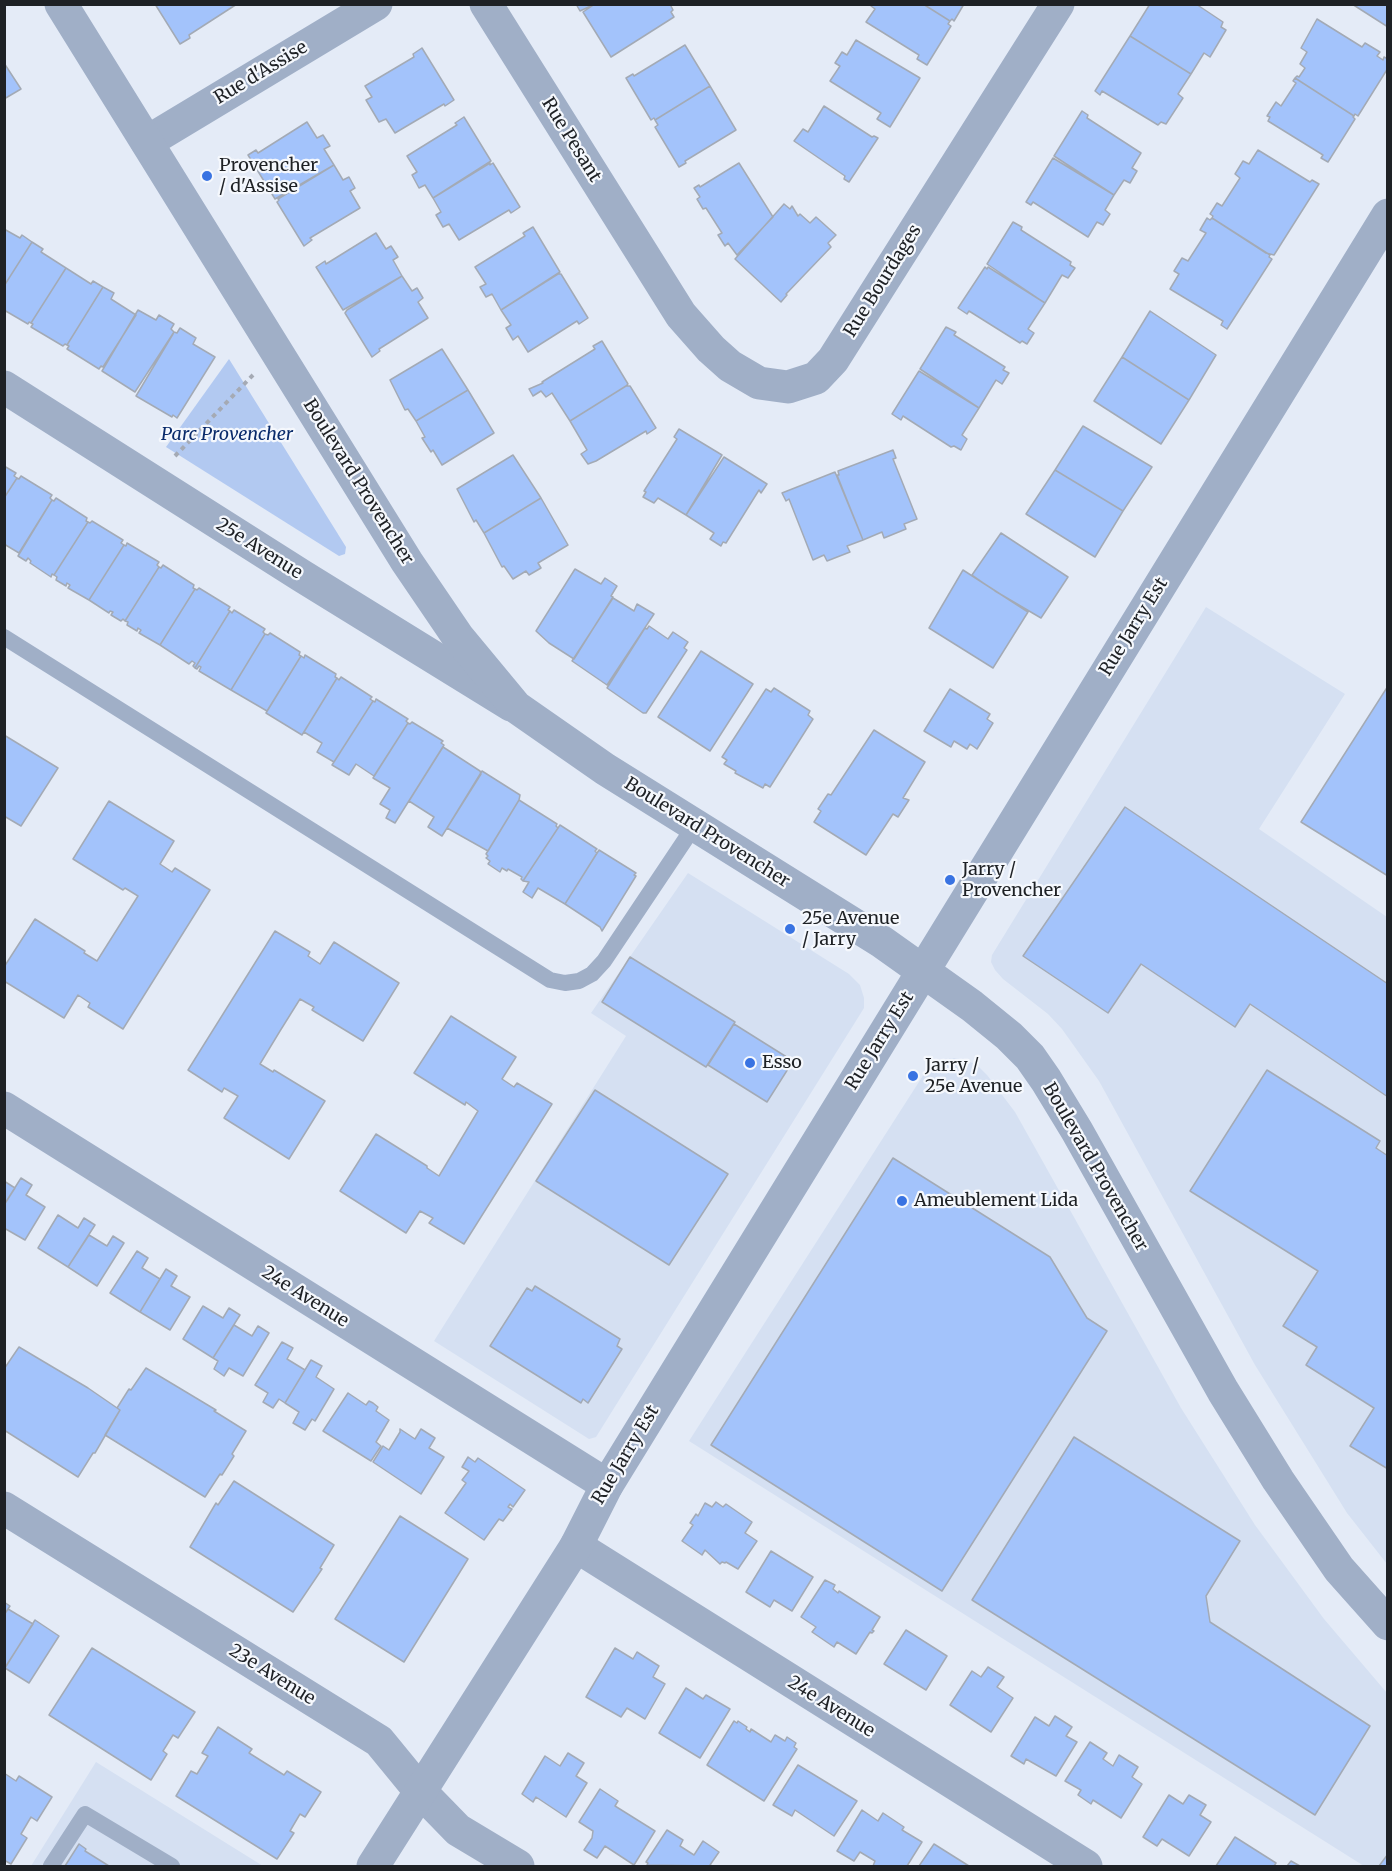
<!DOCTYPE html>
<html>
<head>
<meta charset="utf-8">
<style>
	body { margin:0 }
	#map { position:relative; width:1392px; height:1871px; overflow:hidden; background:#e4ebf7; font-family:Merriweather,serif }
	canvas { display:block }
	.frame { position:absolute; inset:0; border:6px solid #1e2125; pointer-events:none }
</style>
</head>
<body>
<div id="map">
<canvas width="1392" height="1871"></canvas>
<div class="frame"></div>
</div>
<script>
const c = document.querySelector('canvas').getContext('2d');
c.lineJoin = 'round';
function paint(path, color) { c.fillStyle = color; c.fill(path, 'evenodd'); }
const shape = rows => new Path2D(rows.map(r => 'M' + r).join(''));
function trace(path, color, width, dash) { c.strokeStyle = color; c.lineWidth = width; c.lineCap = dash ? 'butt' : 'round'; c.setLineDash(dash || []); c.stroke(path); }
function label(font, color, halo, rows, align = 'center') {
  c.font = font + ' Merriweather,serif'; c.lineWidth = 4.5; c.setLineDash([]); c.textBaseline = 'middle'; c.strokeStyle = halo; c.fillStyle = color; for (const [text, x, y, turn = 0] of rows) {
    c.save(); c.translate(x, y); c.rotate((+turn || 0) * Math.PI / 180); c.textAlign = isNaN(turn) ? turn : align; if (halo) c.strokeText(text, 0, 0); c.fillText(text, 0, 0); c.restore();
  }
}
paint(shape([
	[1206,607,1345,694,1259,829,1387,917,1387,1564,1347,1513,1255,1365,1099,1081,1062,1029,1048,1014,1003,979,995,970,991,962,992,955],
	[688,873,849,974,860,985,864,998,864,1008,596,1437,589,1439,434,1341,626,1036,591,1013],
	[957,1058,976,1064,987,1075,1015,1112,1181,1408,1255,1525,1324,1619,1387,1693,1387,1866,1364,1866,689,1441,924,1074,944,1059],
	[96,1762,263,1866,31,1866]
]), '#d5e0f2');
paint(shape([
	[229,359,346,547,345,554,339,556,166,447]
]), '#b2c9f1');
const building = shape([
	[155,4,237,4,189,35,190,38,180,44,155,4],
	[576,4,595,4,580,11,576,4],
	[595,4,670,4,673,10,671,12,674,17,611,57,583,12,595,4],
	[872,4,923,4,950,21,948,24,951,26,927,65,917,59,919,55,866,22,875,9,871,6,872,4],
	[923,4,964,4,954,21,952,19,950,21,923,4],
	[1150,4,1196,4,1223,22,1221,27,1226,30,1210,57,1204,53,1191,74,1130,36,1150,4],
	[1352,4,1388,4,1388,27,1352,4],
	[1317,19,1362,47,1365,43,1380,52,1377,56,1383,60,1384,57,1388,59,1388,68,1358,116,1355,114,1354,116,1295,78,1297,76,1299,77,1305,68,1300,64,1307,52,1301,48,1317,19],
	[1130,36,1191,74,1178,94,1183,98,1166,124,1161,122,1158,125,1102,91,1100,95,1095,91,1130,36],
	[856,40,920,78,890,127,877,119,881,113,830,81,840,66,835,63,842,52,847,55,856,40],
	[685,45,710,86,655,120,654,118,651,120,626,78,633,74,634,76,685,45],
	[422,48,454,100,445,106,444,104,395,133,386,119,379,122,366,100,372,97,365,86,414,57,413,54,422,48],
	[4,63,21,89,4,99,4,63],
	[1295,78,1354,116,1353,117,1355,119,1328,162,1321,158,1323,155,1268,121,1270,117,1267,116,1276,102,1281,106,1296,83,1293,81,1295,78],
	[710,86,736,130,685,161,686,163,679,167,655,127,658,125,655,120,710,86],
	[824,106,872,137,874,136,878,138,849,182,844,179,845,176,794,141,803,129,808,132,824,106],
	[1082,111,1088,115,1087,118,1141,153,1132,168,1137,171,1130,183,1124,180,1114,195,1054,156,1082,111],
	[464,117,491,161,433,198,425,185,419,188,412,175,417,172,407,156,457,125,455,123,464,117],
	[307,122,317,138,323,135,330,146,324,149,334,165,275,199,248,155,256,150,258,153,307,122],
	[1258,150,1310,182,1312,180,1319,184,1274,255,1266,253,1212,218,1213,216,1210,214,1217,203,1222,206,1240,178,1235,174,1243,161,1249,164,1258,150],
	[1053,158,1114,195,1105,210,1110,214,1103,225,1097,222,1088,237,1033,202,1031,205,1026,202,1053,158],
	[490,163,490,165,493,163,520,207,511,213,509,210,459,240,449,224,443,227,436,215,441,212,433,198,490,163],
	[739,163,773,217,737,255,728,243,725,246,718,235,722,233,706,208,703,209,697,199,700,197,694,188,699,185,700,187,739,163],
	[334,165,343,180,349,177,355,188,350,191,360,208,310,238,312,240,304,246,277,202,279,200,278,199,334,165],
	[784,204,790,209,792,206,798,216,800,214,810,223,816,217,836,235,828,243,831,247,786,294,787,295,781,302,735,259,784,204],
	[1207,218,1210,220,1212,218,1270,255,1269,257,1272,259,1227,329,1221,325,1223,321,1170,289,1179,274,1174,271,1182,258,1188,261,1206,233,1200,230,1207,218],
	[1013,222,1022,227,1021,230,1071,262,1070,265,1075,268,1068,278,1062,275,1045,303,987,264,1013,222],
	[533,227,560,272,501,310,492,294,486,297,480,287,486,284,475,267,525,236,523,233,533,227],
	[4,229,20,238,22,235,32,242,4,286,4,229],
	[376,233,386,249,391,246,398,257,393,260,402,276,343,310,316,267,325,261,326,264,376,233],
	[32,242,43,249,41,252,66,268,31,323,29,322,28,324,4,310,4,286,32,242],
	[985,267,987,269,988,267,1045,303,1028,329,1034,333,1027,344,1022,341,1020,343,969,311,967,314,958,308,985,267],
	[66,268,91,284,93,281,103,287,67,345,65,344,63,346,31,327,33,324,31,323,66,268],
	[558,274,561,274,588,318,579,324,577,321,528,352,518,336,513,340,506,328,511,325,501,310,558,274],
	[402,276,412,291,417,288,423,298,418,302,428,318,379,349,380,351,372,357,345,313,347,310,402,276],
	[103,287,114,293,111,299,136,315,103,367,101,366,99,369,67,349,69,346,67,345,103,287],
	[138,310,156,320,159,315,174,324,171,329,174,332,135,392,102,371,138,310],
	[1150,311,1216,355,1189,400,1122,357,1150,311],
	[946,327,956,332,954,335,1005,367,1003,370,1009,373,1002,384,996,380,979,408,920,369,946,327],
	[180,328,196,338,193,344,215,357,177,418,173,415,172,417,136,396,173,334,174,332,177,333,180,328],
	[602,341,628,384,626,386,570,421,552,393,546,397,541,391,533,396,529,389,543,383,542,382,595,349,593,346,602,341],
	[442,349,468,390,416,421,408,409,405,410,390,380,442,349],
	[1122,357,1189,400,1161,444,1094,401,1122,357],
	[919,371,979,408,962,435,967,439,961,450,954,446,951,447,903,416,901,420,892,414,919,371],
	[626,386,630,386,656,428,647,434,646,431,596,461,588,464,581,454,587,450,570,421,626,386],
	[468,390,494,433,442,465,433,450,431,452,422,438,425,437,416,421,468,390],
	[1083,426,1152,467,1123,511,1055,470,1083,426],
	[679,429,722,455,686,515,658,498,654,503,643,497,646,492,644,491,677,439,674,437,679,429],
	[893,450,896,458,893,459,917,519,904,524,906,529,884,538,882,532,863,540,837,475,839,475,838,471,893,450],
	[513,455,541,498,484,533,476,520,474,522,457,489,513,455],
	[724,457,767,484,761,493,759,490,726,543,723,542,721,546,710,539,714,533,686,515,724,457],
	[4,466,16,473,14,476,17,478,4,498,4,466],
	[1055,470,1123,511,1095,557,1026,514,1055,470],
	[835,472,863,540,847,546,850,552,827,561,824,555,813,560,789,499,786,501,782,493,835,472],
	[21,476,52,495,50,498,52,500,19,553,4,544,4,498,17,478,19,479,21,476],
	[56,498,87,518,86,521,88,522,54,575,52,574,51,577,30,563,31,561,28,558,26,561,18,556,52,500,54,501,56,498],
	[541,498,568,545,538,563,541,568,529,575,526,571,513,579,504,566,502,567,484,533,541,498],
	[92,521,123,540,121,543,124,545,89,600,68,588,70,585,67,583,66,586,56,580,57,577,54,575,88,522,90,523,92,521],
	[1001,533,1068,577,1041,618,995,591,972,575,1001,533],
	[127,543,159,562,157,565,159,567,125,621,123,619,121,621,111,615,113,612,110,611,109,613,89,600,124,545,126,546,127,543],
	[163,565,194,585,193,588,195,589,160,645,139,633,141,630,138,628,137,631,127,625,128,622,125,621,159,567,161,568,163,565],
	[575,569,601,584,605,578,617,586,611,596,613,597,574,659,549,643,536,631,575,569],
	[963,570,1028,612,993,668,929,628,963,570],
	[199,588,230,607,228,610,230,611,195,668,193,666,195,663,192,661,189,664,160,645,195,589,197,590,199,588],
	[613,598,634,611,637,604,654,614,607,685,572,661,613,598],
	[234,610,265,629,263,632,265,634,231,690,199,671,201,667,199,666,197,669,195,668,230,611,232,613,234,610],
	[649,626,668,639,673,632,688,642,684,648,687,650,646,713,643,713,607,688,645,628,647,629,649,626],
	[270,633,300,652,299,655,301,656,267,711,231,690,265,634,268,635,270,633],
	[701,651,753,684,710,751,658,717,701,651],
	[305,655,336,674,335,677,337,678,302,735,266,713,301,656,304,658,305,655],
	[341,677,372,697,370,699,373,701,334,762,317,752,322,743,304,732,337,678,339,680,341,677],
	[1388,686,1388,876,1301,822,1388,686],
	[774,688,810,711,808,715,813,719,770,787,765,784,763,788,735,773,736,771,724,764,727,760,722,757,766,689,771,692,774,688],
	[950,689,990,714,987,719,993,723,977,749,970,744,967,749,954,741,951,747,924,731,950,689],
	[376,699,408,719,406,721,408,723,374,776,356,764,349,775,332,765,373,701,375,702,376,699],
	[412,722,443,741,441,743,444,745,395,823,386,818,390,810,380,804,390,788,373,778,408,723,410,724,412,722],
	[874,730,925,762,903,798,909,800,898,817,893,814,866,855,814,822,821,811,818,809,828,794,831,795,874,730],
	[4,735,58,768,21,826,4,816,4,735],
	[443,747,480,771,481,774,442,836,428,827,434,817,409,801,443,747],
	[482,771,520,795,519,800,488,851,447,828,482,771],
	[519,800,557,824,556,826,558,828,523,881,521,879,522,877,508,869,507,871,502,868,500,872,488,864,490,861,486,858,488,856,486,854,519,800],
	[109,801,174,841,160,864,172,872,175,868,210,890,123,1029,88,1007,90,1003,78,995,64,1018,4,981,4,967,35,919,85,951,84,953,97,961,138,896,125,888,123,890,73,859,109,801],
	[1125,807,1388,984,1388,1097,1250,1004,1235,1027,1141,964,1108,1013,1023,956,1125,807],
	[560,825,597,849,595,851,597,853,565,904,538,888,532,898,523,892,529,882,523,881,560,825],
	[599,850,636,873,634,875,636,876,602,931,600,927,565,904,599,850],
	[275,931,310,952,308,956,320,964,334,942,399,983,363,1041,312,1010,314,1007,300,999,280,1031,260,1064,273,1072,274,1070,325,1101,289,1159,224,1118,238,1096,224,1088,222,1092,188,1070,275,931],
	[630,957,735,1022,706,1067,602,1002,630,957],
	[451,1016,516,1057,502,1079,514,1087,517,1083,552,1104,464,1244,429,1223,433,1218,420,1211,406,1233,340,1191,376,1134,427,1166,427,1168,439,1176,478,1111,466,1102,465,1105,414,1073,451,1016],
	[734,1024,793,1061,767,1102,708,1065,734,1024],
	[1267,1070,1380,1141,1376,1148,1388,1156,1388,1469,1350,1446,1374,1408,1306,1365,1317,1347,1283,1326,1318,1271,1190,1191,1267,1070],
	[595,1090,728,1174,669,1265,536,1181,595,1090],
	[893,1158,1050,1257,1087,1318,1107,1331,942,1591,711,1445,893,1158],
	[21,1178,32,1185,26,1195,45,1207,25,1240,4,1228,4,1205,21,1178],
	[4,1181,15,1188,4,1205,4,1181],
	[58,1215,78,1228,84,1218,95,1225,68,1267,38,1248,58,1215],
	[89,1235,107,1246,113,1236,124,1243,97,1286,68,1267,89,1235],
	[137,1251,148,1258,142,1268,160,1279,140,1312,110,1293,137,1251],
	[166,1269,177,1276,171,1286,190,1297,170,1330,140,1312,166,1269],
	[535,1286,620,1339,617,1346,622,1349,588,1403,583,1399,581,1403,490,1346,527,1288,532,1291,535,1286],
	[203,1306,223,1318,229,1308,240,1315,213,1358,183,1339,203,1306],
	[234,1325,252,1336,258,1326,269,1333,243,1376,229,1368,224,1376,214,1369,218,1361,213,1358,234,1325],
	[282,1342,293,1348,287,1359,305,1370,285,1403,279,1399,273,1408,263,1402,268,1393,255,1385,282,1342],
	[19,1347,88,1388,120,1410,95,1453,93,1453,78,1477,4,1430,4,1369,19,1347],
	[311,1360,322,1366,316,1377,334,1389,315,1421,312,1419,305,1430,293,1423,299,1412,285,1403,311,1360],
	[146,1368,216,1410,214,1411,246,1431,232,1454,234,1456,222,1475,220,1474,205,1497,105,1435,120,1410,117,1408,129,1389,131,1390,146,1368],
	[348,1393,366,1405,369,1401,373,1403,378,1407,376,1411,389,1420,376,1442,381,1446,371,1461,323,1431,348,1393],
	[400,1429,415,1439,421,1429,435,1438,429,1448,444,1457,421,1494,373,1462,383,1446,389,1450,400,1432,400,1429],
	[1074,1437,1240,1541,1206,1596,1210,1622,1370,1726,1315,1815,972,1600,1074,1437],
	[468,1457,475,1462,478,1458,525,1490,513,1507,510,1504,508,1507,512,1509,503,1521,499,1519,484,1540,445,1513,466,1483,462,1480,469,1471,462,1467,468,1457],
	[234,1481,334,1545,320,1568,322,1569,293,1612,190,1547,216,1503,218,1505,234,1481],
	[716,1502,723,1507,726,1504,752,1522,745,1533,757,1541,738,1569,726,1562,725,1563,722,1562,720,1564,705,1550,702,1555,682,1541,693,1525,690,1523,696,1514,698,1516,705,1503,712,1507,716,1502],
	[400,1516,468,1559,404,1662,335,1619,400,1516],
	[771,1551,813,1577,792,1611,774,1600,770,1607,746,1592,771,1551],
	[825,1580,835,1585,833,1589,838,1593,839,1591,880,1617,872,1630,874,1631,872,1633,870,1632,856,1654,837,1642,834,1647,812,1632,816,1627,801,1617,825,1580],
	[4,1602,10,1606,4,1615,4,1602],
	[8,1609,33,1624,4,1669,4,1615,8,1609],
	[35,1620,59,1636,29,1683,5,1668,35,1620],
	[906,1630,947,1656,926,1690,884,1664,906,1630],
	[92,1648,195,1712,178,1738,173,1735,163,1751,167,1754,151,1780,49,1715,92,1648],
	[615,1648,633,1659,637,1652,659,1666,653,1677,665,1684,645,1719,627,1708,621,1717,586,1697,615,1648],
	[988,1667,1004,1677,997,1687,1013,1698,991,1732,950,1705,972,1671,981,1677,988,1667],
	[686,1688,703,1699,706,1695,730,1709,700,1758,659,1733,686,1688],
	[1055,1716,1072,1727,1066,1736,1077,1742,1056,1776,1026,1759,1024,1764,1011,1756,1035,1717,1049,1726,1055,1716],
	[734,1721,737,1723,738,1721,747,1727,746,1729,750,1732,751,1729,771,1742,775,1735,785,1741,787,1737,796,1743,794,1747,797,1749,764,1801,707,1765,734,1721],
	[218,1727,252,1749,249,1753,284,1775,287,1771,321,1792,305,1817,300,1814,290,1831,294,1833,277,1859,176,1796,191,1771,197,1774,208,1756,202,1753,218,1727],
	[1090,1742,1107,1753,1103,1759,1113,1766,1119,1755,1138,1767,1132,1777,1142,1784,1121,1818,1093,1800,1091,1804,1078,1795,1081,1790,1065,1781,1090,1742],
	[568,1753,584,1763,576,1776,587,1783,566,1817,536,1797,533,1802,522,1794,545,1756,560,1766,568,1753],
	[798,1765,857,1801,834,1836,795,1810,792,1816,773,1805,798,1765],
	[4,1773,16,1781,19,1776,52,1797,37,1821,31,1817,21,1834,27,1838,11,1864,4,1860,4,1773],
	[600,1789,618,1801,615,1806,655,1831,634,1865,605,1846,597,1858,584,1850,592,1838,593,1831,579,1822,600,1789],
	[1169,1795,1183,1804,1189,1795,1206,1805,1200,1815,1211,1822,1189,1856,1162,1839,1157,1846,1143,1837,1169,1795],
	[862,1810,878,1821,883,1813,904,1827,902,1830,922,1842,907,1866,873,1866,875,1861,860,1852,854,1861,837,1851,862,1810],
	[667,1830,683,1840,680,1846,694,1855,703,1841,719,1852,710,1865,712,1866,647,1865,648,1863,646,1862,667,1830],
	[1235,1837,1276,1863,1274,1866,1216,1866,1235,1837],
	[79,1844,86,1849,85,1851,109,1866,65,1866,79,1844],
	[934,1844,969,1866,919,1866,934,1844],
	[1388,1854,1388,1866,1379,1866,1388,1854],
	[1291,1861,1300,1866,1287,1866,1291,1861]
]);
paint(building, '#a3c3fb');
trace(building, '#a3aab5', 1.5);
trace(shape([
	[175,456,253,375]
]), '#a5aab4', 4, [4.5, 4.5]);
trace(shape([
	[4,637,550,980,565,983,579,981,592,974,604,961,695,825],
	[51,1866,85,1814,172,1866]
]), '#a0afc7', 16);
trace(shape([
	[486,4,681,315,711,349,730,366,759,383,788,387,816,378,833,360,1058,4],
	[147,142,376,4],
	[4,387,302,576,511,705],
	[4,1108,607,1485],
	[4,1508,379,1741,420,1791,458,1830,518,1866],
	[576,1546,1086,1866]
]), '#a0afc7', 33);
trace(shape([
	[61,4,407,562,458,637,516,707,605,769,882,942,972,1006,1009,1036,1030,1057,1046,1080,1077,1131,1223,1391,1278,1480,1339,1569,1388,1624],
	[373,1866,576,1546,607,1485,1388,215]
]), '#a0afc7', 33);
for (const [x, y, r, color] of [
	[207,176,6,"#3973e2"],
	[950,880,6,"#3973e2"],
	[790,929,6,"#3973e2"],
	[750,1063,6,"#3973e2"],
	[913,1076,6,"#3973e2"],
	[902,1201,6,"#3973e2"]
]) { const dot = new Path2D(); dot.arc(x, y, r, 0, 2 * Math.PI); c.fillStyle = color; c.fill(dot); trace(dot, '#f5f8fd', 2); }
label('18px', '#1e2125', '#f5f8fd', [
	["Rue d'Assise",261,73,-31],
	["Rue Pesant",571,140,58],
	["Rue Bourdages",883,281,-58],
	["Boulevard Provencher",358,482,58],
	["25e Avenue",259,549,32],
	["Rue Jarry Est",1134,627,-58],
	["Boulevard Provencher",707,833,32],
	["Rue Jarry Est",880,1041,-58],
	["Boulevard Provencher",1095,1167,60],
	["24e Avenue",305,1297,32],
	["Rue Jarry Est",626,1455,-59],
	["23e Avenue",272,1675,32],
	["24e Avenue",831,1707,32]
]);
label('18px', '#1e2125', '#f5f8fd', [
	["Provencher",219,166],
	["/ d'Assise",219,187],
	["Jarry /",962,870],
	["Provencher",962,891],
	["25e Avenue",802,919],
	["/ Jarry",802,940],
	["Esso",762,1063],
	["Jarry /",925,1066],
	["25e Avenue",925,1087],
	["Ameublement Lida",914,1201]
], 'left');
label('italic 18px', '#0a2b6b', '#f5f8fd', [
	["Parc Provencher",227,435]
]);
</script>
</body>
</html>
